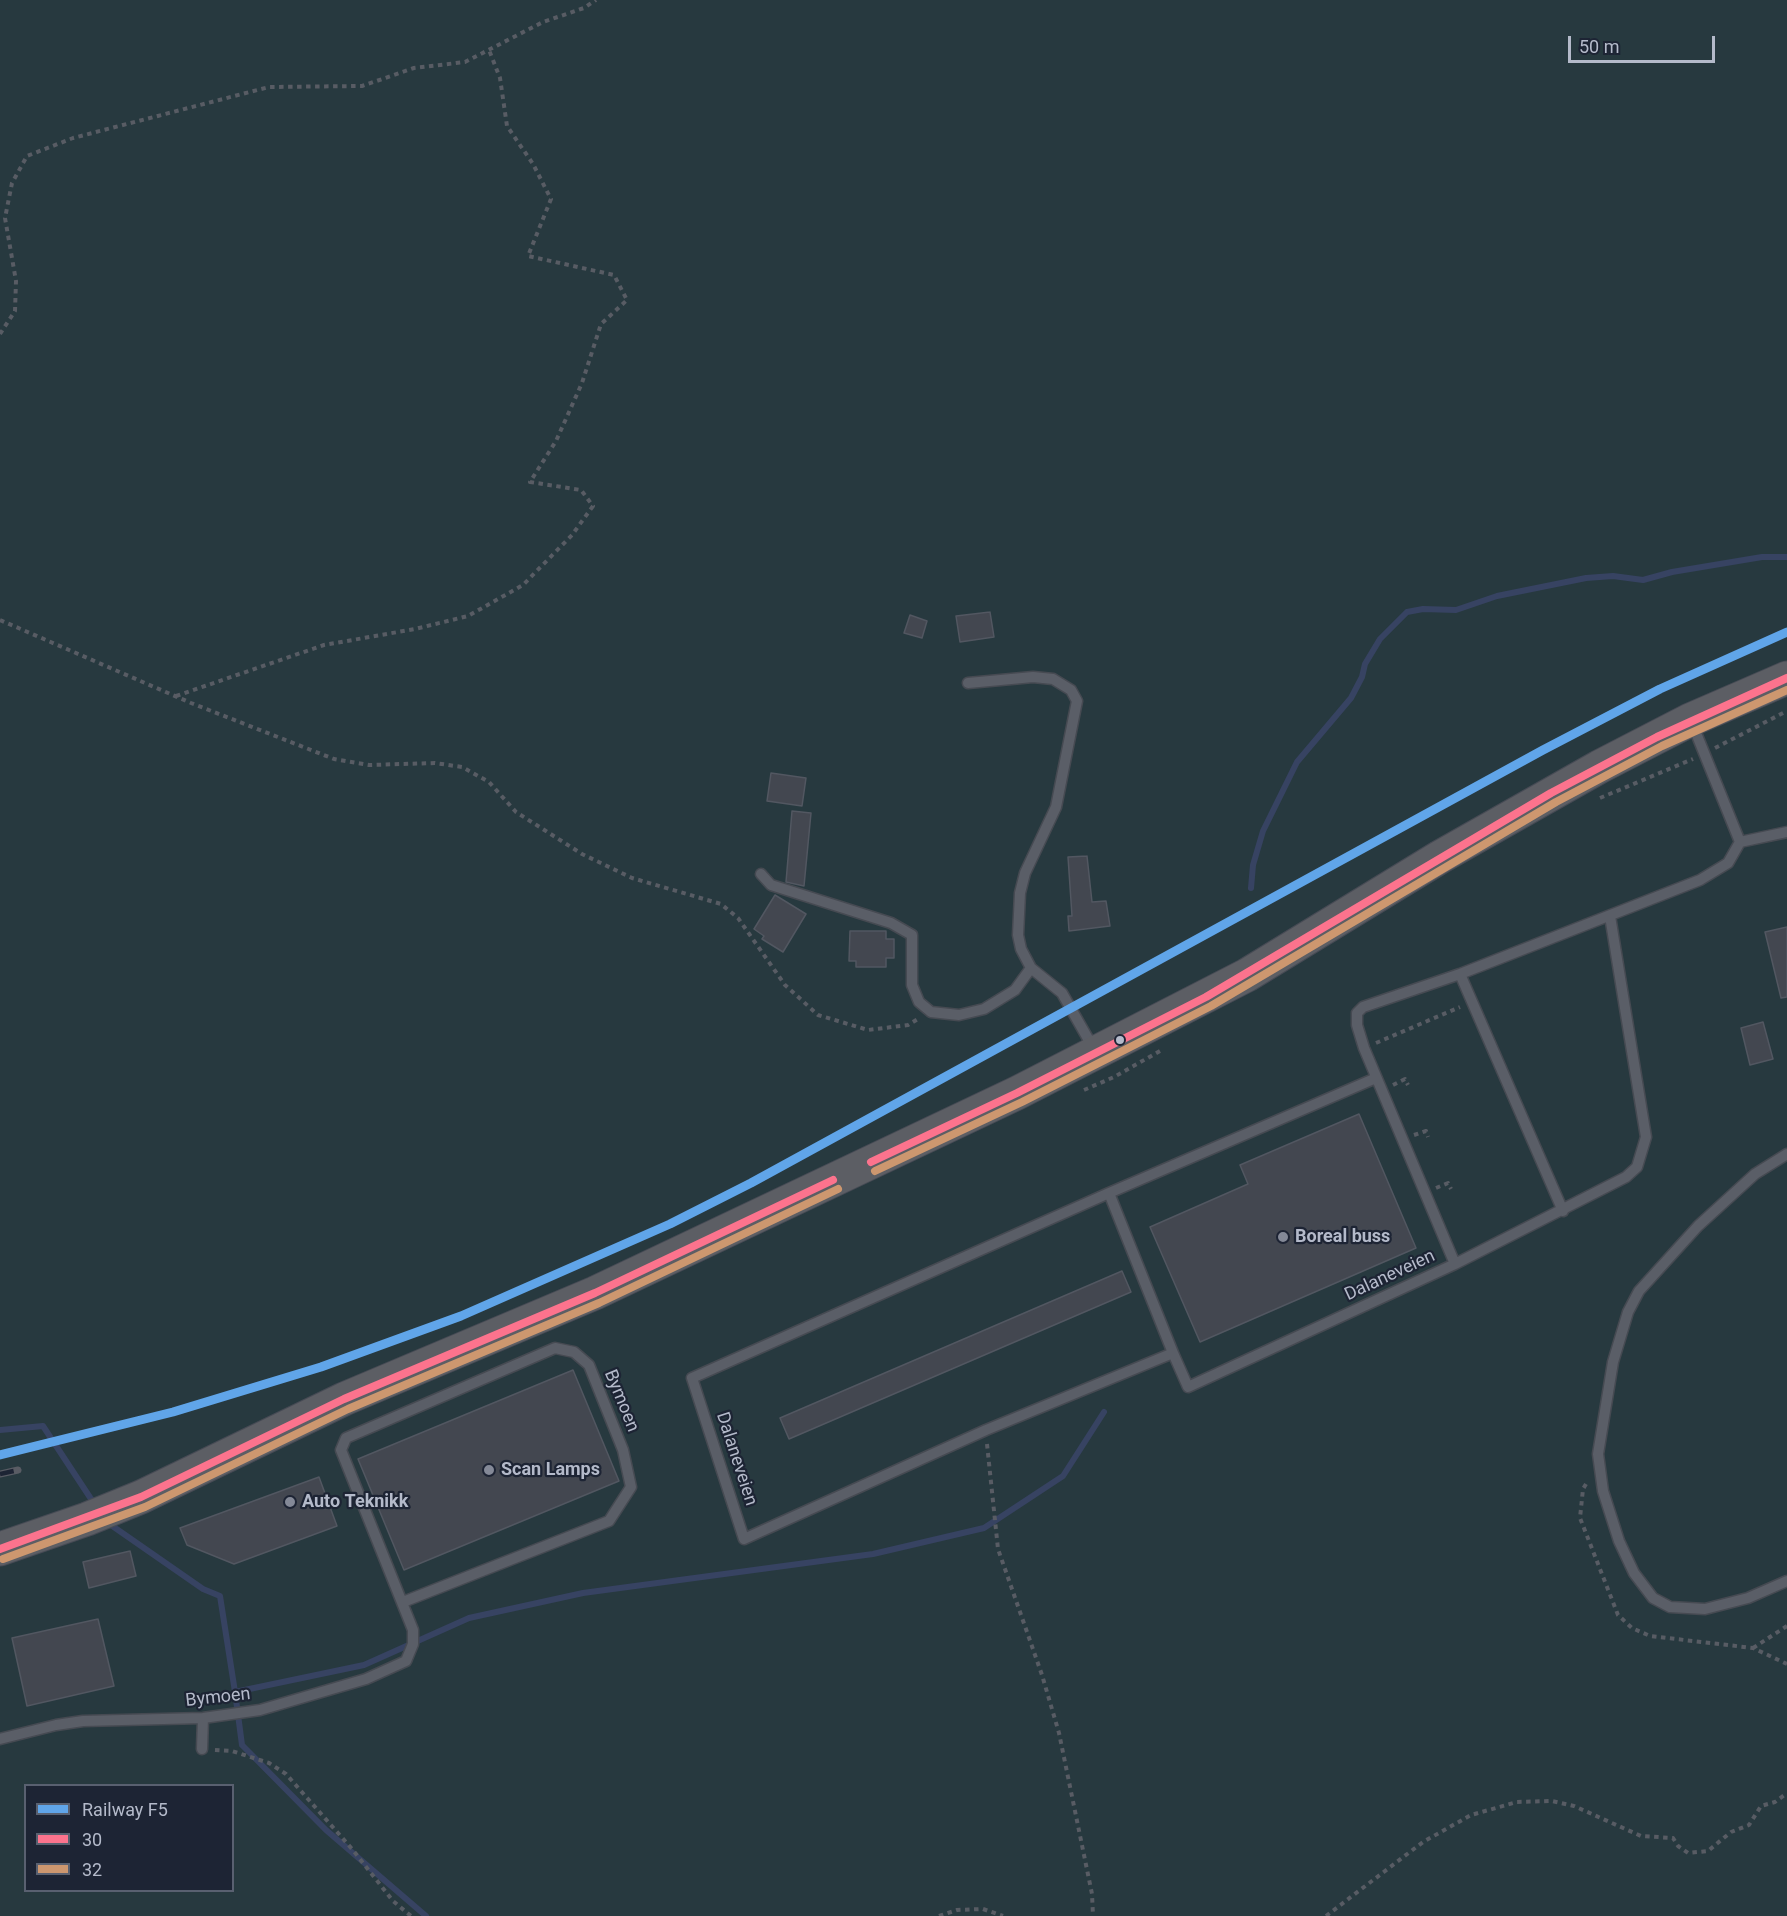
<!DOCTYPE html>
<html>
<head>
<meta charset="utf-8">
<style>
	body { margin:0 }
	#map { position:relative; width:1787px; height:1916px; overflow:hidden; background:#2a2f39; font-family:Roboto,sans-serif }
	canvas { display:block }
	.legend { position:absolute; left:24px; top:1784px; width:210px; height:108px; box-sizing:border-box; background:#1d2434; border:2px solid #596070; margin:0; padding:8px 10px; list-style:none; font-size:18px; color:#b4baca }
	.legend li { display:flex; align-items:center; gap:12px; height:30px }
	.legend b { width:30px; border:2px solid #596070 }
	.scale { position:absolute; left:1568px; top:36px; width:147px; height:27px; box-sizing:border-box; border:3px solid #b4baca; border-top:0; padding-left:8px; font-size:18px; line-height:21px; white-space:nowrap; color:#b4baca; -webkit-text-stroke:4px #1d2434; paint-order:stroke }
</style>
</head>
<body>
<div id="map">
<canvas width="1787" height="1916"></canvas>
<ul class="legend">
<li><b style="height:8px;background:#60a5e9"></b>Railway F5</li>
<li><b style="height:8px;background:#fc738d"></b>30</li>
<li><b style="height:8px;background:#cd976f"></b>32</li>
</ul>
<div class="scale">50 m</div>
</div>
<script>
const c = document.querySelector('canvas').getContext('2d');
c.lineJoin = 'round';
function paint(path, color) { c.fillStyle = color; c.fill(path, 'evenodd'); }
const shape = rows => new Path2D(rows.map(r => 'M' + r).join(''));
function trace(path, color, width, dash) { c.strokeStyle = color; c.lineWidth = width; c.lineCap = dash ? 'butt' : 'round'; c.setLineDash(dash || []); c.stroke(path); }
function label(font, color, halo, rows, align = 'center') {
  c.font = font + ' Roboto,sans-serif'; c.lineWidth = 4.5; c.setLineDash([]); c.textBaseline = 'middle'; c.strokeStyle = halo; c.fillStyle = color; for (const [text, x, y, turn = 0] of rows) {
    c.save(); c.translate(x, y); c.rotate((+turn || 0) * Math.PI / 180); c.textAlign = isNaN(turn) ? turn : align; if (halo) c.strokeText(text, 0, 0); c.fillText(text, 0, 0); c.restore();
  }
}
paint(shape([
	[0,0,1787,0,1787,1916,0,1916],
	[26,1786,232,1786,232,1890,26,1890]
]), '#27393f');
trace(shape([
	[1251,888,1253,865,1263,831,1297,762,1351,698,1362,677,1365,664,1380,639,1407,612,1423,609,1456,610,1497,596,1586,578,1613,576,1643,580,1672,572,1762,557,1787,557],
	[0,1430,43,1426,95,1505],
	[108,1523,203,1589,220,1596,235,1692],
	[426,1916,326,1830,242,1745,235,1692,364,1665,469,1618,583,1593,873,1554,984,1528,1063,1476,1104,1412]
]), '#374362', 6);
const building = shape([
	[990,612,994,637,960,642,956,616,990,612],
	[910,615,927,621,922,638,904,633,910,615],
	[771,773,806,778,802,806,767,801,771,773],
	[792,811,811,813,804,886,786,882,792,811],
	[1087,856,1092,902,1106,901,1110,926,1069,931,1068,916,1072,916,1068,857,1087,856],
	[775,895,806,914,783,952,762,939,764,936,754,929,775,895],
	[1787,927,1787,997,1781,998,1765,932,1787,927],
	[850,931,886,931,886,939,894,939,894,958,886,958,886,967,856,967,856,961,849,961,850,931],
	[1763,1022,1773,1059,1750,1065,1741,1028,1763,1022],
	[1359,1114,1416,1248,1200,1342,1150,1227,1248,1184,1240,1165,1359,1114],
	[1122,1271,1131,1292,789,1439,780,1418,1122,1271],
	[573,1370,619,1481,404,1570,358,1459,573,1370],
	[319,1477,337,1526,234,1564,187,1545,180,1528,319,1477],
	[130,1551,136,1576,89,1588,83,1562,130,1551],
	[98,1619,114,1686,27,1706,12,1638,98,1619]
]);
paint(building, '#434750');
trace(building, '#525761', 1.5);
const service = shape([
	[968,683,1033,677,1053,679,1071,690,1077,701,1056,807,1025,873,1020,893,1018,935,1021,949,1031,968,1062,993,1095,1051],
	[1740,842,1787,832],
	[761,874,771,885,891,923,912,935,912,985,919,1002,931,1012,959,1015,984,1009,1015,990,1031,968],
	[1460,974,1563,1211],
	[1787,1154,1755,1174,1698,1226,1639,1291,1628,1312,1613,1362,1598,1454,1603,1491,1619,1541,1634,1573,1653,1598,1670,1607,1705,1609,1748,1598,1787,1581],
	[1109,1193,692,1378,744,1539,986,1430,1173,1353,1188,1387,1455,1264,1626,1177,1637,1167,1646,1137,1610,916],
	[1455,1264,1364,1048,1357,1025,1357,1013,1363,1007,1460,974,1700,880,1728,863,1740,842,1692,723],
	[1173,1353,1109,1193,1376,1078],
	[0,1739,56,1725,83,1721,203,1718,260,1710,366,1679,406,1661,413,1644,413,1630,341,1450,346,1438,555,1348,574,1352,589,1365,623,1450,631,1487,609,1521,403,1602],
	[202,1749,203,1718]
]);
const trunk = shape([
	[0,1549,87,1519,141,1497,344,1399,595,1293,1017,1093,1247,975,1440,857,1599,767,1690,720,1787,678]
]);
trace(service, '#464a52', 13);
trace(trunk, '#474b55', 35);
trace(shape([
	[0,334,15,311,16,281,5,218,12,183,27,156,73,138,269,87,362,86,414,68,465,62,543,22,584,8,596,0],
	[0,620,191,703,334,759,369,765,435,763,462,767,489,782,516,812,582,854,632,878,721,904,738,918,785,985,818,1015,868,1030,908,1025,918,1019],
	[176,696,324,645,415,629,468,616,523,585,572,535,593,506,581,490,530,482,556,441,582,383,601,324,627,300,614,275,528,256,551,199,533,164,507,126,500,78,489,50],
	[1715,748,1787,711],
	[1600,798,1693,759],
	[1376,1043,1460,1007],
	[1393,1085,1405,1079,1408,1085],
	[1084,1090,1114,1077,1160,1051],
	[1414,1135,1426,1131,1428,1137],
	[1436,1188,1448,1183,1451,1189],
	[987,1444,998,1549,1042,1675,1059,1733,1092,1894,1093,1916],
	[1586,1484,1583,1489,1580,1518,1618,1615,1632,1628,1650,1636,1753,1648,1787,1664],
	[1753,1648,1787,1626],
	[215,1750,232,1751,269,1763,286,1774,352,1849,393,1901,411,1916],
	[939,1916,957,1910,983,1909,1003,1916],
	[1326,1916,1423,1842,1471,1815,1517,1802,1552,1801,1574,1806,1641,1836,1673,1838,1678,1846,1688,1853,1708,1851,1731,1832,1749,1825,1761,1806,1775,1802,1787,1793]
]), '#585c64', 4, [4.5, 4.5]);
trace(service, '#5a5e67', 10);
trace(trunk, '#5c5e64', 33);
const rail = shape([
	[0,1474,18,1470]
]);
trace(rail, '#595c64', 7);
trace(rail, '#1d2434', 4.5, [14]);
trace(shape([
	[871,1162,1017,1093,1206,997,1551,793,1657,737,1787,678],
	[0,1549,141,1497,344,1399,595,1293,833,1180]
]), '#fc738d', 8);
trace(shape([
	[875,1171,1022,1102,1211,1006,1556,802,1662,746,1787,690],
	[3,1559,145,1507,348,1409,599,1303,838,1189]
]), '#cd976f', 8);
trace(shape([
	[0,1455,173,1412,321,1367,461,1316,670,1224,751,1183,1543,750,1660,689,1787,632]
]), '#60a5e9', 9);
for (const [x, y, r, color] of [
	[1120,1040,5,"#b4baca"],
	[1283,1237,6,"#848997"],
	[489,1470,6,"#848997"],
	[290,1502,6,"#848997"]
]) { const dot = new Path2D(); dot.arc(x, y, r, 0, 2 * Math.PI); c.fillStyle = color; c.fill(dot); trace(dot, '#1d2434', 2); }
label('bold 18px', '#b4baca', '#1d2434', [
	["Boreal buss",1295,1237],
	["Scan Lamps",501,1470],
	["Auto Teknikk",302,1502]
], 'left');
label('18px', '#b4baca', '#1d2434', [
	["Dalaneveien",1390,1276,-25],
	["Bymoen",621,1401,68],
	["Dalaneveien",736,1459,72],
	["Bymoen",218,1698,-6]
]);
</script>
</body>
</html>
